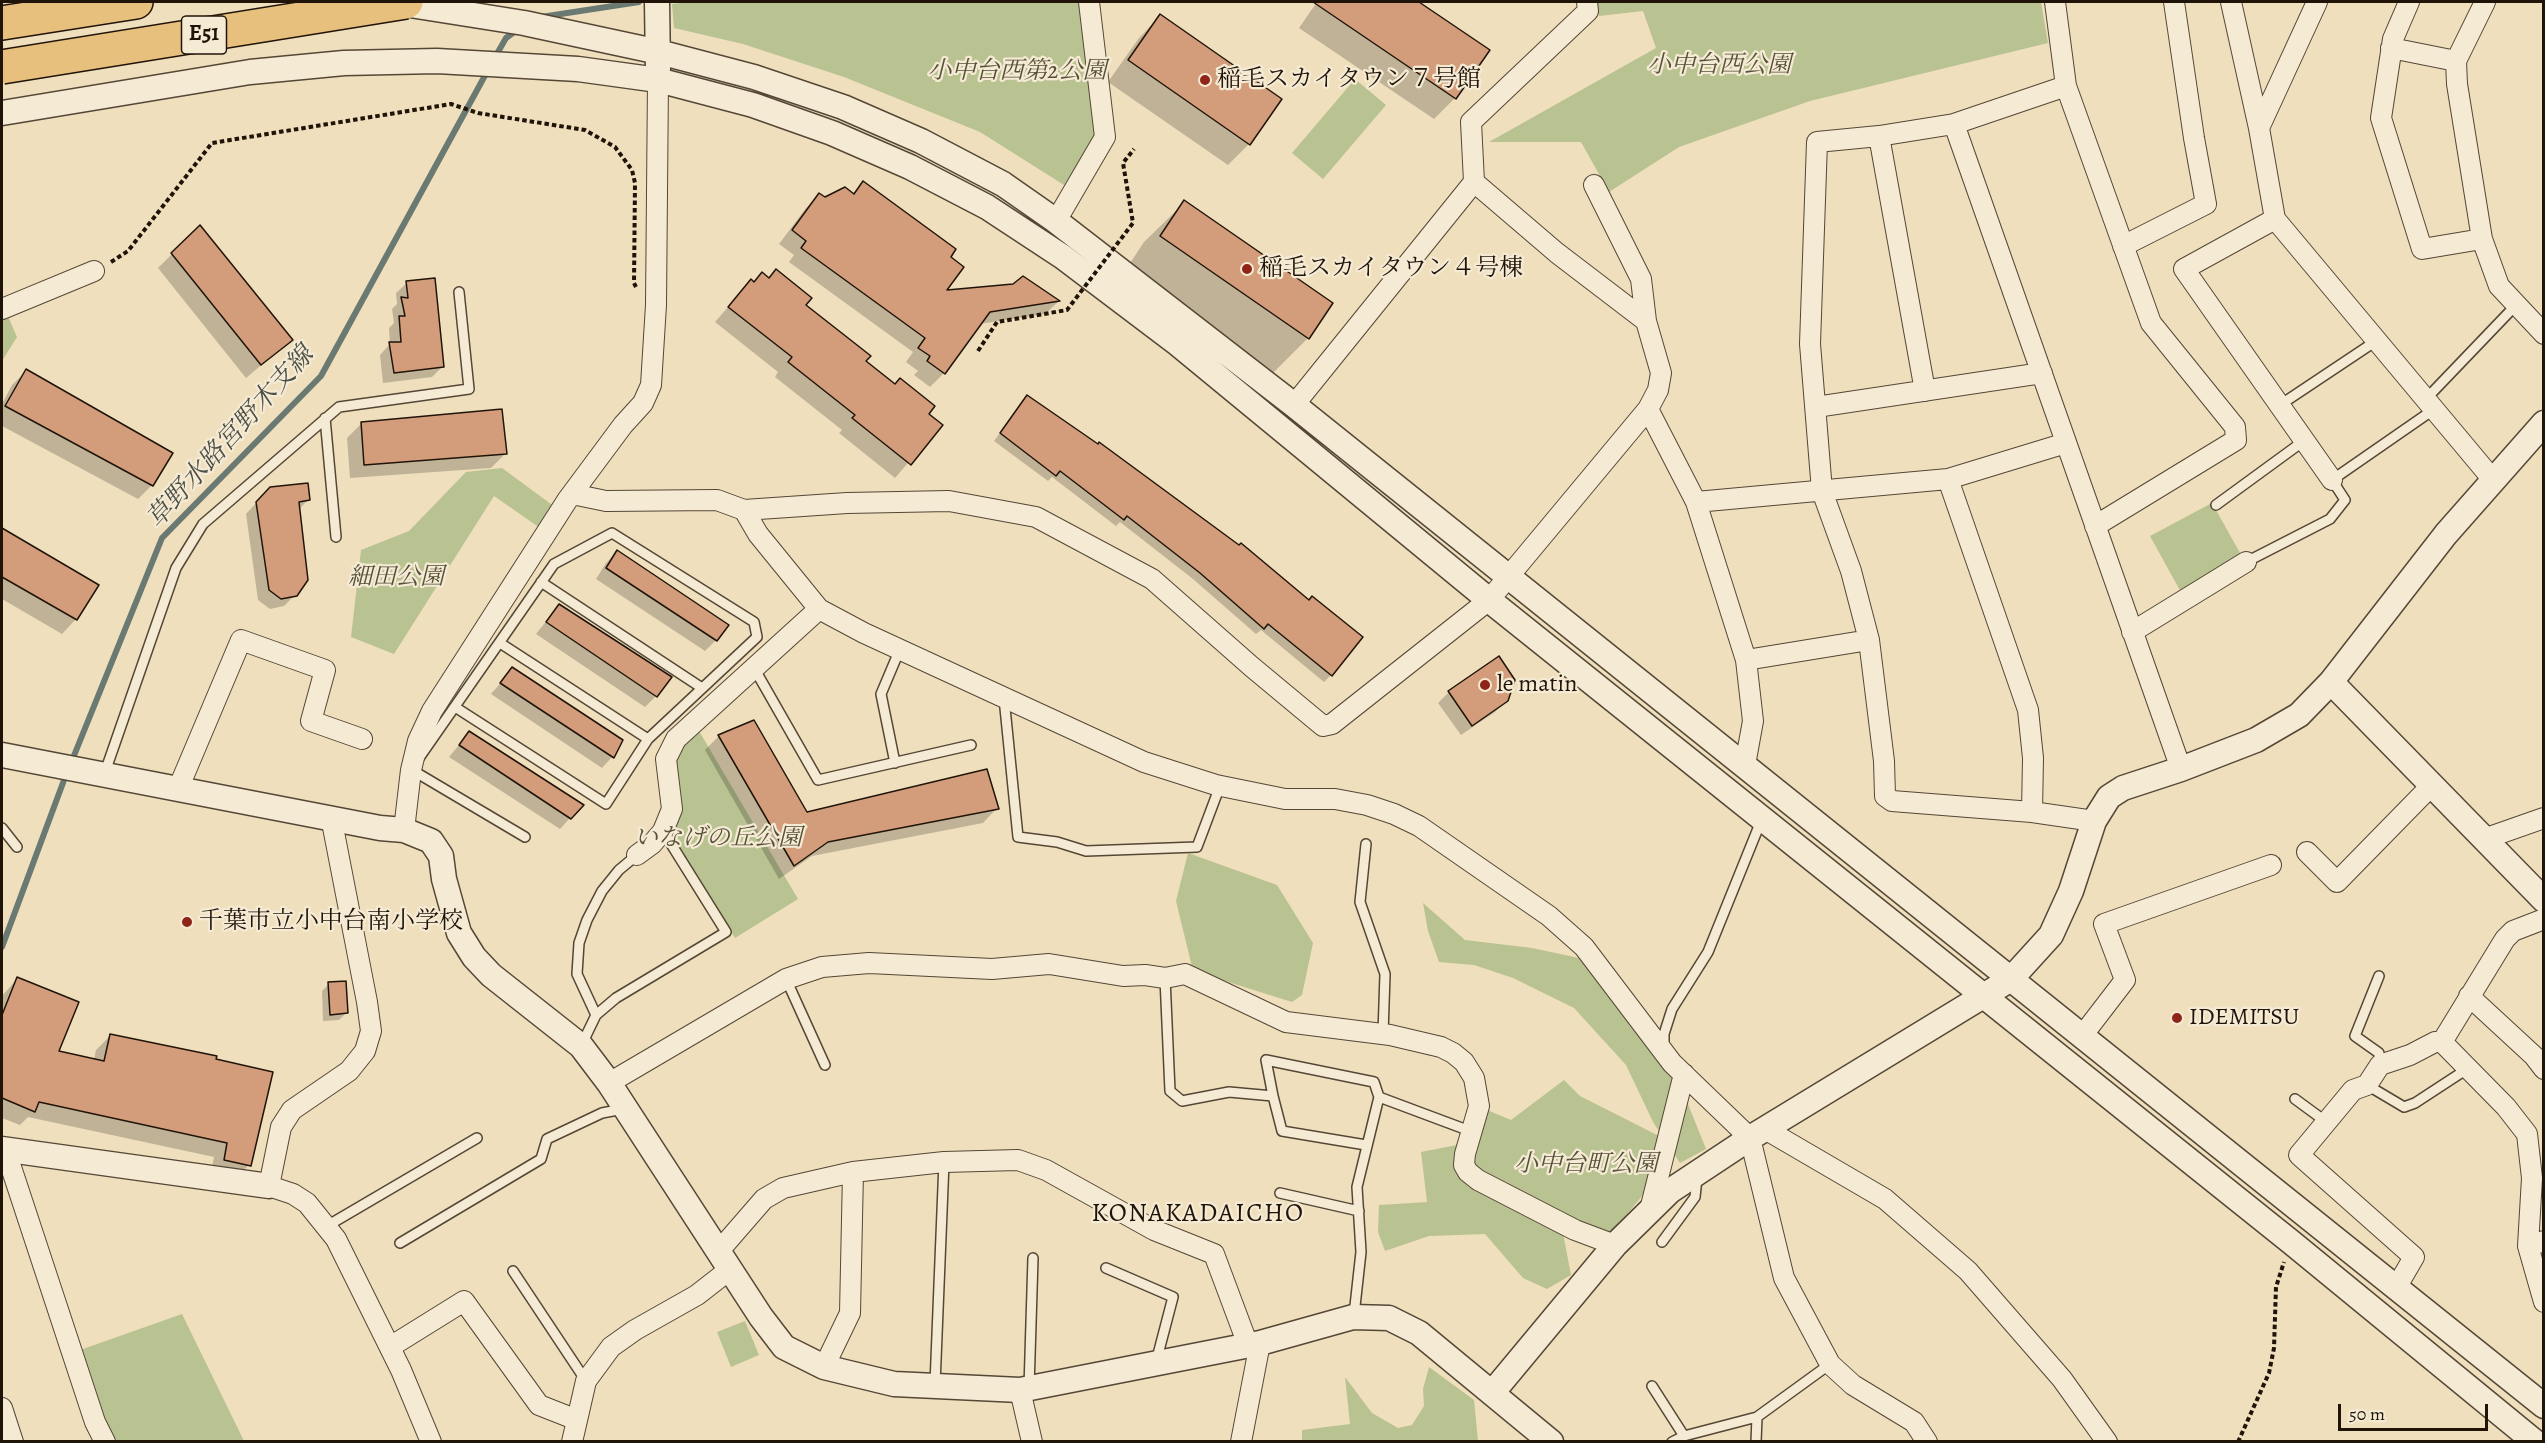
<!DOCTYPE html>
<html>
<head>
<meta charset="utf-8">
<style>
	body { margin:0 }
	#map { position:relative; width:2545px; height:1443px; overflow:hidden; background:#efdfbd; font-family:Alegreya,serif }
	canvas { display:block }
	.frame { position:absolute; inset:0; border:3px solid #201409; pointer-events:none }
	.scale { position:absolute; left:2338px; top:1404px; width:150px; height:27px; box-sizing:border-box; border:3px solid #201409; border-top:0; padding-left:8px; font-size:18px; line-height:21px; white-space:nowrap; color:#201409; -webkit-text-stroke:4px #f5ead4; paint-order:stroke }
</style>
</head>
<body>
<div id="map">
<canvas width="2545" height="1443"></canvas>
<div class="frame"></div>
<div class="scale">50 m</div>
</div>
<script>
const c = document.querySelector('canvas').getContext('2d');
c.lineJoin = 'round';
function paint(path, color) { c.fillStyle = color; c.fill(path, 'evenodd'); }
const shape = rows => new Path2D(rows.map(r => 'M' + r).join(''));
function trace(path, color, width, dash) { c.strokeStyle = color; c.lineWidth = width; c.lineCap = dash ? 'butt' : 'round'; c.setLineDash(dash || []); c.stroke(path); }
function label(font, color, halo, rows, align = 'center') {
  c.font = font + ' Alegreya,"Noto Serif JP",serif'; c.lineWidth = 4.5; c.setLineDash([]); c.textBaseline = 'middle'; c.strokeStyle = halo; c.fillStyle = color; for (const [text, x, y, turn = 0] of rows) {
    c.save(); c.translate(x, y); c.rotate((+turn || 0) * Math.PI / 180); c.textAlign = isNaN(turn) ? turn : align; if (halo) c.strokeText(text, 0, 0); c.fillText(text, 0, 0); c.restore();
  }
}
paint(shape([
	[689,2,1080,2,1095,138,1064,185,980,132,844,77,743,44,674,28,672,4],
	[1597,2,2041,2,2048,43,1810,101,1679,147,1609,192,1581,142,1489,142,1656,48,1643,11,1599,16],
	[1355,79,1386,105,1323,179,1292,153],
	[7,314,17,337,2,361,2,315],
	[502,468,555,507,540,528,494,496,394,654,351,637,361,550,409,531,466,472],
	[2212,503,2244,560,2182,594,2150,536],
	[699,731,798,899,735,938,669,831,675,759,685,744],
	[1188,853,1277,885,1313,943,1302,995,1292,1002,1193,971,1176,901],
	[1423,903,1465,940,1532,948,1579,958,1678,1079,1706,1149,1680,1163,1653,1122,1626,1065,1574,1008,1513,978,1474,965,1439,962,1428,931],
	[1564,1080,1580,1096,1659,1136,1647,1190,1609,1236,1562,1228,1571,1275,1547,1289,1523,1278,1485,1234,1429,1236,1385,1251,1378,1232,1379,1205,1427,1202,1421,1152,1472,1142,1487,1110,1511,1120],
	[182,1314,244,1441,114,1441,101,1416,80,1356,83,1349],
	[745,1321,759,1355,731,1367,717,1332],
	[1429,1367,1474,1400,1478,1441,1302,1441,1302,1430,1350,1424,1345,1377,1372,1413,1398,1428,1412,1425,1424,1406,1423,1389]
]), '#b9c291');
paint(shape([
	[1317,2,1416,2,1488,50,1455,98,1434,119,1299,28],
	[1160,16,1249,144,1228,165,1108,82,1139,38],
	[863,183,949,257,944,292,1013,286,1023,278,1058,302,1045,314,979,324,944,373,930,387,914,375,918,371,906,362,913,352,789,262,794,255,779,244,806,208,819,195,825,199,852,194],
	[1185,202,1308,338,1268,378,1121,277,1144,242],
	[172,254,291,340,246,378,158,268],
	[776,271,804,305,864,361,941,425,895,478,839,433,842,430,775,377,778,372,715,322,751,281,753,283,768,279],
	[407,283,442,367,432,377,383,383,380,355,390,344,389,328,394,323,392,309,397,304,396,293],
	[26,371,152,485,138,499,2,426,2,404,12,385],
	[1027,397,1331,675,1324,682,1261,630,1256,634,1193,579,1120,522,1116,526,1052,477,1048,481,994,441],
	[362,423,506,453,491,468,350,478,347,438],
	[309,499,299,509,295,595,284,606,270,609,258,600,246,514,259,500],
	[2,530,96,585,76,619,62,634,2,599],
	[617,552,716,640,705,651,596,579,606,563],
	[559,605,656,696,645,707,536,634],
	[513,669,621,740,612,757,602,768,491,694],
	[1449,692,1507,700,1495,712,1461,735,1438,703],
	[469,733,570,818,560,829,449,757],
	[719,736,806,814,997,808,983,823,812,856,779,879,705,750],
	[17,979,57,1053,94,1060,96,1050,111,1035,215,1057,249,1165,235,1179,211,1174,214,1157,28,1117,20,1125,2,1118,2,996],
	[329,984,346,1013,339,1020,323,1021,322,991]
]), '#0003');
trace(shape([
	[541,17,639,2],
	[494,59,506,38,517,30],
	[71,763,162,538,321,376,488,70],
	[2,947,67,772]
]), '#6a7971', 6);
const building = shape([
	[1313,2,1419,2,1490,50,1456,99,1313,2],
	[1160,14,1282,99,1250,145,1128,60,1160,14],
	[863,181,956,249,951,257,964,267,947,290,1013,284,1023,276,1060,301,990,312,945,374,927,361,930,356,918,348,925,338,801,248,806,241,792,230,819,193,825,197,845,187,854,194,863,181],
	[1184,200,1333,303,1309,339,1160,236,1184,200],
	[200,225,293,340,261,365,171,253,200,225],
	[776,269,812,298,806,305,871,356,866,361,895,384,900,378,935,406,929,414,943,425,911,465,852,418,855,415,788,362,792,357,728,307,751,279,754,282,762,272,769,278,776,269],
	[435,278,444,367,394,373,389,342,401,342,399,316,405,316,401,297,408,298,406,281,435,278],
	[26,369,173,453,153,486,5,406,26,369],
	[1027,395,1098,444,1099,442,1239,545,1241,543,1309,600,1312,596,1363,637,1332,676,1268,624,1264,629,1200,573,1127,516,1124,520,1060,471,1056,476,1000,433,1027,395],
	[502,409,507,454,364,465,361,422,502,409],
	[308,483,310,500,299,502,308,580,297,596,281,599,269,590,256,502,270,487,308,483],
	[2,528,99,585,77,620,2,577,2,528],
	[617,550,729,625,717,641,606,568,617,550],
	[559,604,672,677,657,697,546,622,559,604],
	[1499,656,1515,680,1508,701,1472,726,1448,691,1499,656],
	[512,667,623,740,614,758,500,683,512,667],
	[754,720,807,812,987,769,999,809,828,842,794,866,718,735,754,720],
	[469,731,584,805,571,819,459,745,469,731],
	[17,977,79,1002,59,1051,104,1061,110,1034,217,1056,216,1059,273,1072,251,1166,224,1160,227,1143,39,1102,35,1112,2,1098,2,1015,17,977],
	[346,981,348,1013,330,1015,328,982,346,981]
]);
paint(building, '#d39d7b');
trace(building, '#201409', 1.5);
const service = shape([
	[2425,400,2516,305],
	[2280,405,2376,341],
	[325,418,336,537],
	[2216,505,2305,440],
	[2246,562,2330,519,2345,500,2332,480,2433,410],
	[541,582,702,688],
	[500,643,648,739],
	[754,668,818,780,971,745],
	[1004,698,1018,837,1057,842,1086,851,1197,847,1220,786],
	[419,758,554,564,612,533,754,622,757,637,648,739,606,804,455,707],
	[895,763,881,694,900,649],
	[412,770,525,837],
	[105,772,176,568,203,524,339,407,469,389,459,292],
	[2,828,17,847],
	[1366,844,1360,902,1385,974,1383,1034],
	[2379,976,2355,1036,2379,1053,2380,1065],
	[1165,978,1170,1091,1182,1101,1229,1092,1273,1096,1266,1060,1374,1082,1379,1097,1357,1187,1361,1252,1354,1315],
	[786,979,825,1065],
	[596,1015,577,974,579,943,587,920,602,891,619,870,637,855],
	[582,1044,596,1015,616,998,726,932,663,831],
	[1664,1049,1664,1034,1672,1009,1708,952,1761,821],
	[2367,1085,2404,1107,2415,1103,2467,1069],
	[1273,1096,1282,1131,1366,1145],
	[1379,1097,1470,1131],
	[2295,1099,2325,1121],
	[1280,1193,1359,1211],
	[327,1226,477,1138],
	[1662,1242,1695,1197,1697,1178],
	[400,1243,541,1159,547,1139,602,1113,623,1109],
	[1106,1268,1173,1297,1156,1362],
	[513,1271,586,1381],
	[935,1384,944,1162],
	[1652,1386,1684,1436],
	[1029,1388,1033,1258],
	[1672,1442,1684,1436,1757,1417],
	[1756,1442,1757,1417,1830,1364]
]);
const minor = shape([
	[2055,2,2066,86,1954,124,1879,136,1817,142,1810,344,1822,491,1851,571,1869,640,1884,761,1885,796,1892,801,2032,812,2094,821],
	[2231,2,2259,128,2275,219,2494,481],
	[2409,2,2393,39,2381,118,2422,249,2482,239],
	[2485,2,2456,61,2457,84,2482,239,2499,286,2544,334],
	[2391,48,2456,61],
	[2066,86,2151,323,2235,427,2236,440,2095,526],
	[1954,124,2181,769],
	[2259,128,2317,2],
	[1879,136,1925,391],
	[1594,185,1641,279,1646,321],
	[2275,219,2184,269,2332,480],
	[1056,221,1105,137,1089,2],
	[2123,246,2206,204,2194,138,2174,2],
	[2,309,94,271],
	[1294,405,1474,182,1471,122,1588,11,1587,2],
	[1816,407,2042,373],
	[1648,409,1696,502,1746,660,1753,721,1745,765],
	[1948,479,2028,710,2033,758,2032,812],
	[572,494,606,501,717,500,744,510,847,503,949,501,1036,517,1152,579,1252,667,1323,726,1332,724,1489,600,1648,409,1658,390,1661,373,1646,321,1557,253,1474,182],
	[1696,502,1948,479,2066,443],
	[744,510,758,534,819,609,864,633,1144,762,1216,785,1285,799,1335,799,1367,805,1394,814,1419,826,1549,916,1584,947,1672,1063,1750,1138,1784,1278,1830,1364,1853,1385,1914,1422,1927,1442],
	[2132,632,2246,562],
	[1746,660,1869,640],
	[178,789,241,640,325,670,311,721,362,739],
	[331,817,367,1002,371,1031,365,1051,349,1071,292,1110,281,1127,269,1186,293,1194,307,1203,336,1239,401,1370,431,1442],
	[404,830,411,770,418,741,432,711,568,499,623,425,643,403,651,385,656,305,658,80],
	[2484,839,2544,818],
	[2307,852,2337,882,2431,786],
	[637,855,652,844,663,831,672,809,666,759,676,739,819,609],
	[2469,996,2534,1056,2544,1069],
	[2082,1036,2125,980,2104,924,2271,865],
	[609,1083,786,979,822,967,869,963,992,969,1049,964,1123,976,1145,975,1165,978,1185,974,1286,1022,1390,1035,1441,1047,1453,1053,1464,1062,1474,1078,1479,1106,1465,1154,1464,1165,1468,1172,1478,1180,1575,1230,1615,1245],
	[1765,1129,1885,1199,1968,1271,2062,1379,2107,1442],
	[5,1149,95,1422,105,1442],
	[1650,1210,1684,1074],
	[2544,1241,2528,1246,2544,1302],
	[2528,1246,2532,1178,2527,1134,2506,1107,2442,1042,2505,939,2513,931,2544,919],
	[718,1252,764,1199,783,1188,853,1172,944,1162,1018,1160,1046,1170,1154,1230,1214,1254,1248,1345],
	[2396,1288,2414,1257,2299,1155,2353,1090,2367,1085,2380,1065,2410,1055,2435,1042,2442,1042],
	[390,1347,464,1301,539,1405,577,1420],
	[824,1367,850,1313,853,1172],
	[1020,1390,1032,1442],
	[2,1408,13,1442],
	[572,1442,586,1381,611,1347,635,1330,697,1295,729,1270],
	[1241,1442,1260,1343]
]);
const tertiary = shape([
	[391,2,524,23,659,52,754,77,843,107,921,141,1003,184,1056,221,1294,405,2544,1406],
	[657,2,658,69],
	[2,113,250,72,344,63,437,61,578,69,658,80,753,105,832,133,910,167,987,207,1063,257,1178,344,1489,600,2291,1242,2535,1442],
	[2331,682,2544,900],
	[2,755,380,828,404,830,431,841,441,856,444,879,459,933,474,957,491,975,581,1046,609,1083,761,1317,784,1347,824,1367,894,1384,1020,1390,1260,1343,1353,1317,1389,1318,1419,1333,1551,1442],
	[2,1149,269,1186],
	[1492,1393,1615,1245,1670,1191,1750,1138,2011,979,2051,935,2071,891,2094,821,2109,797,2123,788,2181,769,2256,740,2299,715,2331,682,2446,534,2544,423]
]);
const motorway = shape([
	[2,23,136,2]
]);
trace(service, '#544736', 12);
trace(minor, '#544736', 22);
trace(tertiary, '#544736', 27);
trace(motorway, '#201409', 36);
trace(shape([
	[111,262,128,251,212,143,451,104,478,113,585,130,615,147,632,170,635,183,634,283,636,287],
	[2238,1442,2269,1373,2274,1348,2276,1287,2284,1262]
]), '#201409', 4, [4.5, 3]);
trace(service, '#f5ead4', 9);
trace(minor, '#f5ead4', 20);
trace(tertiary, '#f5ead4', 24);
trace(motorway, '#e8c07e', 33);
const motorwayBridge = shape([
	[2,67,406,2]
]);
trace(motorwayBridge, '#201409', 36, []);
trace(shape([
	[978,351,997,322,1067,310,1133,223,1123,163,1134,149]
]), '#201409', 4, [4.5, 3]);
trace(motorwayBridge, '#e8c07e', 33);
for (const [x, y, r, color] of [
	[1205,80,6,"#8f2418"],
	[1247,269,6,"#8f2418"],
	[1485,685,6,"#8f2418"],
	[187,922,6,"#8f2418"],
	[2177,1018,6,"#8f2418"]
]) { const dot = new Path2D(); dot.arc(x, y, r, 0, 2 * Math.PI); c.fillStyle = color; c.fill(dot); trace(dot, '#f5ead4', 2); }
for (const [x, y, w] of [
	[204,35,45]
]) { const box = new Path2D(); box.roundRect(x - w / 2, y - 19, w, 38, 4.5); c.fillStyle = '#f5ead4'; c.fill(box); trace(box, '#201409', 1.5); }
label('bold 22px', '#201409', null, [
	["E51",204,35]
]);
label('italic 24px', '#565139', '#f5ead4', [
	["小中台西公園",1719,66],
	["小中台西第2公園",1017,72],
	["細田公園",396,578],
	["いなげの丘公園",718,839],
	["小中台町公園",1586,1165]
]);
label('24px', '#201409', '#f5ead4', [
	["稲毛スカイタウン７号館",1217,80],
	["稲毛スカイタウン４号棟",1259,269],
	["le matin",1497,685],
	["千葉市立小中台南小学校",199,922],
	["IDEMITSU",2189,1018]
], 'left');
label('italic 26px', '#4b4f46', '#f5ead4', [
	["草野水路宮野木支線",231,438,-48]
]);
c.letterSpacing = '1.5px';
label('26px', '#201409', '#f5ead4', [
	["KONAKADAICHO",1198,1215]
]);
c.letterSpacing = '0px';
</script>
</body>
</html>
